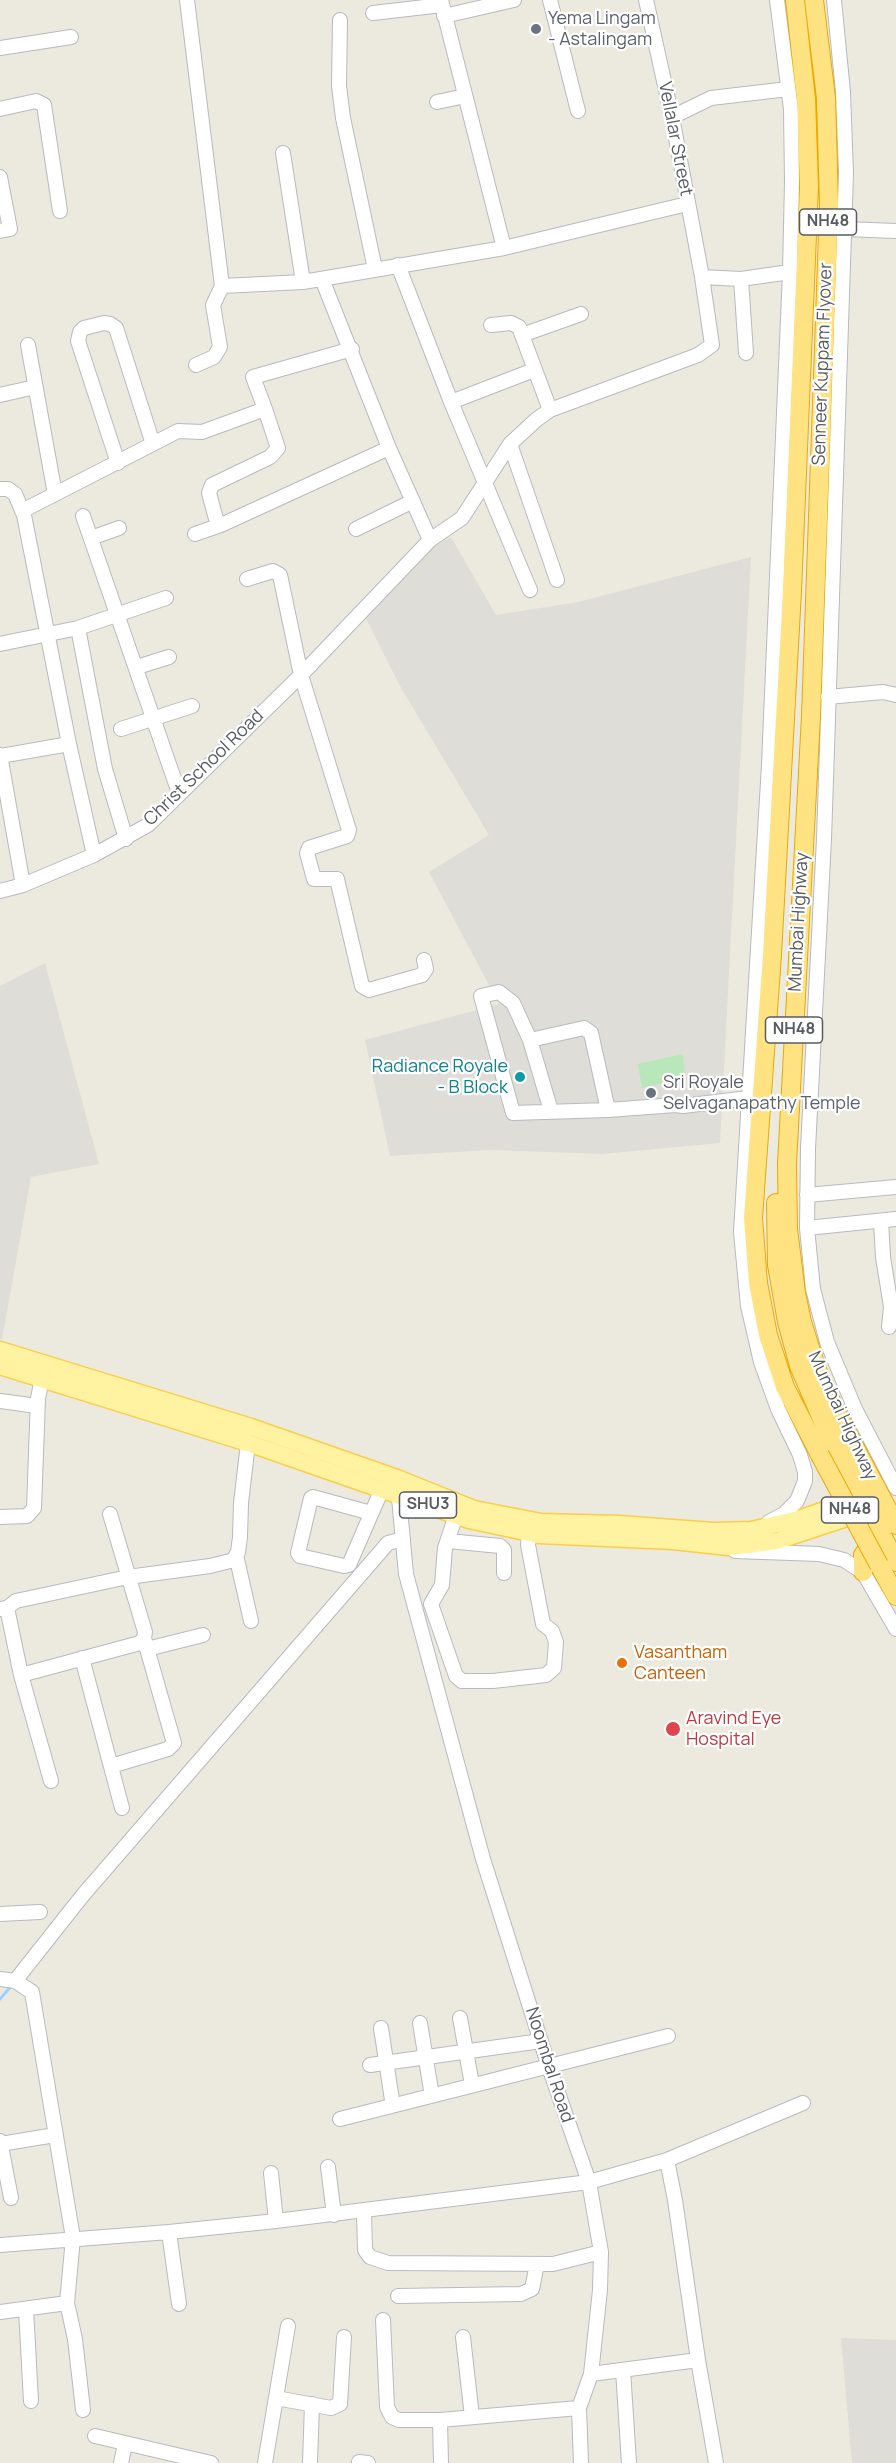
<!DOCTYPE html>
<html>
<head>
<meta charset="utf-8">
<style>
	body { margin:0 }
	canvas { display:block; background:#eceadf }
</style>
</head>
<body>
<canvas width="896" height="2463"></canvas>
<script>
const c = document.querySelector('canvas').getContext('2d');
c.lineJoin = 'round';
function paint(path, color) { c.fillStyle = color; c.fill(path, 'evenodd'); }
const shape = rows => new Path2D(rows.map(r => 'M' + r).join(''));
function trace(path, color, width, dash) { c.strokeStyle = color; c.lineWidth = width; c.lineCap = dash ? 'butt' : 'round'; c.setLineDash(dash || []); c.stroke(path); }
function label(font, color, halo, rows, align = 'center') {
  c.font = font + ' Manrope,sans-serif'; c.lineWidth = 4.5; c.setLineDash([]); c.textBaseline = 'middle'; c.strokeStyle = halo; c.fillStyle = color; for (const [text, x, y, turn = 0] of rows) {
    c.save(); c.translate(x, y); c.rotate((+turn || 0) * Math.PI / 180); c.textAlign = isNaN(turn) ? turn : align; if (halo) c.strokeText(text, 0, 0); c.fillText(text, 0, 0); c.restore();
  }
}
paint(shape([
	[451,537,496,615,578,602,751,557,720,1143,602,1154,490,1150,390,1156,365,1040,499,1004,429,872,489,835,400,686,359,605,402,564],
	[45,963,99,1164,31,1177,2,1340,0,1339,0,986],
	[841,2338,896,2340,896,2463,852,2463]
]), '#dfddd7');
paint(shape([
	[683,1054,685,1078,642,1088,638,1064]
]), '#b9e6ba');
trace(shape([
	[0,1999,12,1985]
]), '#9cd1ff', 3);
const minor = shape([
	[187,0,222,286,213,305,220,347,214,357,196,365],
	[441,0,504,248],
	[550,0,578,111],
	[834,0,843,92,846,173,824,839,808,1149,807,1228,813,1289,827,1342,855,1409,896,1488],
	[373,13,442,5],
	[444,16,514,0],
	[340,20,339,86,343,118,375,269],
	[0,48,71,37],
	[437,102,465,96],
	[0,109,36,101,44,105,60,211],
	[672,117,711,98,788,89],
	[283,153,303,282],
	[0,177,10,229,0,231],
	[845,229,896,231],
	[398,265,451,402,530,590],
	[702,277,741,279,790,272],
	[322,279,389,448,430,540],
	[741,279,746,353],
	[222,286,303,282,504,248,687,204],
	[491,325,511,323,519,327,550,410],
	[522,335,581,314],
	[28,345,55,494],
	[0,395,35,387],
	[451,402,534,370],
	[265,409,278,448,270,457,212,485,209,493,216,519,221,525,389,448],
	[510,444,557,580],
	[118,463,78,341,80,332,84,328,104,323,110,324,116,328,153,444],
	[0,489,8,489,15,494,24,515,69,744,94,855],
	[22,511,178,431,202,432,265,409,253,377,352,349],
	[83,516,179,793],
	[356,529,413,501],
	[195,534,221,525],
	[91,538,119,528],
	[247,579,273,571,280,575,301,675,349,830,347,836,309,848,307,853,314,879,337,879,362,986,369,990,422,975,426,969,424,960],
	[78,628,105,769,126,839],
	[0,644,78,628,166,598],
	[137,667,169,657],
	[828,697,883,692,896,695],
	[121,729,192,706],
	[0,755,23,885],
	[0,756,69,744],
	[0,891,23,885,94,855,148,825,301,675,430,540,462,518,510,444,536,420,550,410,698,355,712,345,702,277,672,117,646,0],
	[530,1040,584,1028,591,1033,608,1110,675,1105,683,1106,748,1098],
	[551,1111,530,1040,513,1003,499,992,481,996,513,1113,608,1110],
	[807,1195,896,1187],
	[881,1221,883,1257,891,1307,889,1327],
	[807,1228,896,1219],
	[0,1401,37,1406],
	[398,1487,406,1574,483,1859,549,2067,589,2182,667,2160,675,2200,698,2360,591,2374,579,2408,581,2463],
	[371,1513,313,1497,311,1498,298,1553,300,1556,344,1566,349,1565,382,1489],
	[456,1515,445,1548,442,1585,431,1604,456,1676,462,1681,493,1681,546,1675,554,1668,556,1642,552,1631,543,1624,528,1545,529,1533],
	[0,1517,27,1516,34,1508,38,1398,42,1379],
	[769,1522,784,1514,797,1501,805,1481,805,1472,800,1455,778,1409,761,1362,748,1306,741,1232,769,765,790,272,792,182,791,109,777,0],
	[448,1541,500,1546,504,1550,504,1573],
	[735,1551,819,1554,844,1560,863,1572,896,1629],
	[236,1555,251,1621],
	[7,1608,16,1601,128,1577,210,1566,234,1560,238,1552,240,1537,241,1503,248,1443],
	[0,1609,7,1608,21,1675,51,1781],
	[147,1649,203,1635],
	[82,1658,122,1808],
	[21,1675,140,1643,144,1638,145,1632,110,1514],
	[111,1766,168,1749,174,1743,144,1638],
	[0,1914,40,1912],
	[0,1979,15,1981,32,1992,73,2238,67,2303,75,2339,83,2410],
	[15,1981,83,1895,388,1543,403,1539],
	[460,2018,471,2079],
	[420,2023,431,2090],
	[381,2028,392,2100],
	[370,2065,541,2041],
	[340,2119,668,2036],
	[0,2141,11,2198],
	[0,2144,55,2135],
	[667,2160,803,2103],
	[328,2167,334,2215],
	[271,2173,276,2221],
	[364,2212,365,2250,370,2257,388,2263,553,2264,601,2252],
	[169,2232,179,2304],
	[0,2245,169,2232,276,2221,589,2182,601,2252,600,2290,591,2374],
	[398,2296,521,2294,532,2289,537,2264],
	[26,2309,31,2401],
	[0,2312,67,2303],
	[383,2320,387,2407,392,2417,399,2420,440,2420,579,2408],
	[463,2337,472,2417],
	[698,2360,716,2463],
	[623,2370,629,2463],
	[276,2398,331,2408,340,2404,344,2337],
	[440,2420,441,2463],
	[95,2436,211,2463],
	[310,2462,312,2404],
	[359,2462,368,2463],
	[121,2463,125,2444],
	[265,2463,288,2326]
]);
const major = shape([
	[0,1350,251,1427,397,1478,474,1509,541,1522,619,1524,713,1531,751,1530,799,1519,858,1498],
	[0,1366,248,1443,469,1520,539,1535,673,1541,728,1547,748,1545,777,1541,865,1512]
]);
const highway = shape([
	[795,0,806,99,809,187,792,591,772,955,753,1218,758,1283,768,1335,785,1387,820,1455],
	[814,0,826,98,829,204,811,716,787,1164,788,1229,796,1293,802,1322,817,1370,838,1416,896,1525],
	[776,1203,777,1265,787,1322,799,1366,828,1433,896,1562],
	[879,1565,896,1596],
	[863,1572,863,1555,867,1550,874,1547,882,1548]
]);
trace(minor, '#b7babf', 16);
trace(major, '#face4a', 19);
trace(highway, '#eba900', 20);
trace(minor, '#fff', 14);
trace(major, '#fff3a1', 16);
trace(highway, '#ffe383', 18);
const highwayBridge = shape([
	[820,1455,879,1565]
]);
trace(highwayBridge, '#eba900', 20, []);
trace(highwayBridge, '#ffe383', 18);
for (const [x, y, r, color] of [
	[536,29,6,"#6b7280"],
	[520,1077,6,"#0f9aa8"],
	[651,1093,6,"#6b7280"],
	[622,1663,6,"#e8710a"],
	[673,1729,8,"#e0444e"]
]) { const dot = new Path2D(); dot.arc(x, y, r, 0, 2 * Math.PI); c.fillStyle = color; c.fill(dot); trace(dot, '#fff', 2); }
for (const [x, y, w] of [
	[828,222,57],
	[794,1030,57],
	[428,1505,57],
	[850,1510,57]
]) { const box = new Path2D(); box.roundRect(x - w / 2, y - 13, w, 26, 4.5); c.fillStyle = '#fff'; c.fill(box); trace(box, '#585c61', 1.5); }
label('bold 16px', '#585c61', null, [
	["NH48",828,222],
	["NH48",794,1030],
	["SHU3",428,1505],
	["NH48",850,1510]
]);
label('18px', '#5b616d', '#fff', [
	["Yema Lingam",548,19],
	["- Astalingam",548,40],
	["Sri Royale",663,1083],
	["Selvaganapathy Temple",663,1104]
], 'left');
label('18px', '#585c61', '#fff', [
	["Vellalar Street",675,139,79],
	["Senneer Kuppam Flyover",823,364,-88],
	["Christ School Road",204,768,-44],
	["Mumbai Highway",799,922,-87],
	["Mumbai Highway",842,1416,65],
	["Noombal Road",549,2065,72]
]);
label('18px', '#0d838f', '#fff', [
	["Radiance Royale",508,1067],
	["- B Block",508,1088]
], 'right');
label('18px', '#c56008', '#fff', [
	["Vasantham",634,1653],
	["Canteen",634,1674]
], 'left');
label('18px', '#be3a42', '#fff', [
	["Aravind Eye",686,1719],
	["Hospital",686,1740]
], 'left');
</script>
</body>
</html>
